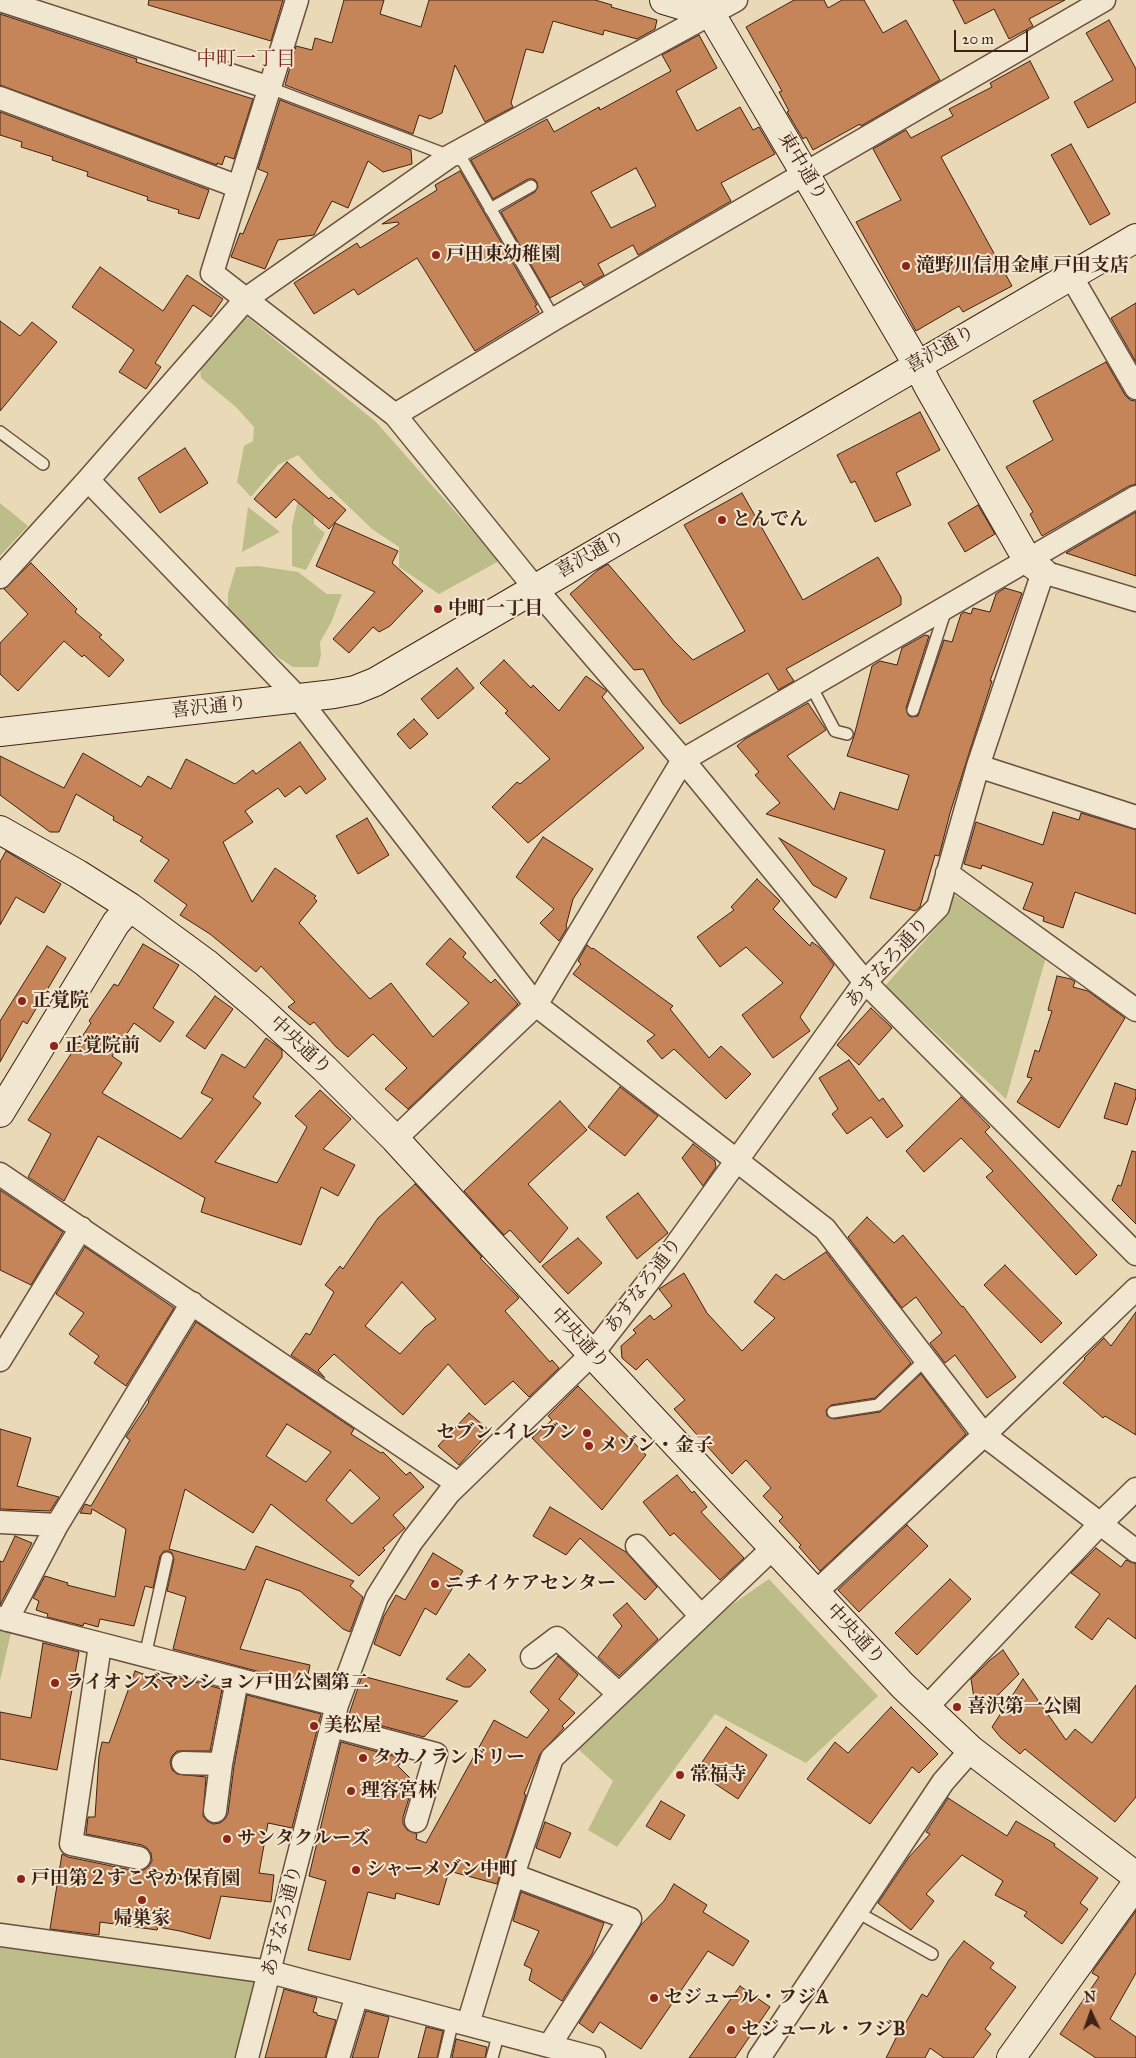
<!DOCTYPE html>
<html>
<head>
<meta charset="utf-8">
<style>
	body { margin:0 }
	#map { position:relative; width:1136px; height:2058px; overflow:hidden; background:#ead9b6; font-family:"IM FELL Great Primer",serif }
	canvas { display:block }
	.north { position:absolute; left:1066px; top:1988px; width:50px; height:50px; -webkit-text-stroke:4px #f1e6d0; paint-order:stroke; rotate:357deg; font-size:14px; font-weight:700; line-height:20px; text-align:center; color:#402215 }
	.north::after { content:''; display:block; margin:auto; width:18px; height:22px; background:#402215; clip-path:polygon(50% 0,100% 100%,50% 72%,0 100%) }
	.scale { position:absolute; left:954px; top:30px; width:74px; height:22px; box-sizing:border-box; border:2px solid #402215; border-top:0; padding-left:6px; font-size:15px; line-height:18px; white-space:nowrap; color:#402215; -webkit-text-stroke:4px #f1e6d0; paint-order:stroke }
</style>
</head>
<body>
<div id="map">
<canvas width="1136" height="2058"></canvas>
<div class="north">N</div>
<div class="scale">20 m</div>
</div>
<script>
const c = document.querySelector('canvas').getContext('2d');
c.lineJoin = 'round';
function paint(path, color) { c.fillStyle = color; c.fill(path, 'evenodd'); }
const shape = rows => new Path2D(rows.map(r => 'M' + r).join(''));
function trace(path, color, width, dash) { c.strokeStyle = color; c.lineWidth = width; c.lineCap = dash ? 'butt' : 'round'; c.setLineDash(dash || []); c.stroke(path); }
function label(font, color, halo, rows, align = 'center') {
  c.font = font + ' "IM FELL Great Primer","Noto Serif JP",serif'; c.lineWidth = 4; c.setLineDash([]); c.textBaseline = 'middle'; c.strokeStyle = halo; c.fillStyle = color; for (const [text, x, y, turn = 0] of rows) {
    c.save(); c.translate(x, y); c.rotate((+turn || 0) * Math.PI / 180); c.textAlign = isNaN(turn) ? turn : align; if (halo) c.strokeText(text, 0, 0); c.fillText(text, 0, 0); c.restore();
  }
}
paint(shape([
	[246,316,376,422,499,561,439,594,399,567,399,547,372,529,319,478,298,455,278,465,251,497,237,482,244,446,253,441,254,427,237,408,201,378,200,366],
	[306,487,318,488,322,500,314,513,314,524,325,533,306,570,292,566,292,526,298,500],
	[0,503,28,526,0,556],
	[248,507,280,532,242,552],
	[258,566,298,572,327,594,342,594,331,623,320,642,321,655,318,667,293,667,279,658,228,612,228,594,236,567],
	[950,892,1046,957,1006,1099,885,986,941,922],
	[769,1579,878,1696,806,1763,715,1714,617,1847,588,1830,613,1781,576,1747,708,1621],
	[0,1629,11,1632,0,1681],
	[0,1944,257,1980,235,2058,0,2058]
]), '#bdbd89');
const building = shape([
	[149,0,283,0,271,41,148,5,149,0],
	[344,0,384,0,380,14,421,27,429,0,595,0,612,5,611,7,657,20,655,29,637,39,604,30,603,35,553,21,543,53,526,49,511,103,513,107,485,122,455,65,442,113,430,119,419,115,413,134,285,85,296,46,312,50,315,38,332,43,344,0],
	[794,0,824,0,828,8,842,0,864,0,883,33,906,20,940,80,861,126,860,124,813,150,806,137,803,139,787,112,789,111,779,92,782,91,746,27,794,0],
	[953,0,1065,0,1029,19,1033,26,1009,39,994,9,965,24,953,0],
	[0,14,137,59,136,62,253,99,234,159,225,156,222,165,217,163,217,165,0,85,0,14],
	[1109,20,1136,69,1136,102,1088,128,1074,102,1113,80,1086,33,1109,20],
	[699,35,717,68,676,91,697,131,740,107,753,130,759,127,775,154,721,183,731,201,638,255,633,245,598,264,604,275,584,286,581,281,550,298,501,212,535,192,538,187,537,182,534,179,528,179,493,199,471,160,547,119,554,132,599,107,600,110,671,71,662,55,699,35],
	[636,168,656,206,611,228,591,192,636,168],
	[1030,61,1049,98,941,157,1012,286,963,312,959,306,916,331,856,222,901,200,873,149,906,130,911,138,953,116,949,109,992,87,990,83,1030,61],
	[280,100,411,150,412,164,383,172,368,161,348,208,332,201,314,235,278,240,265,269,231,257,240,233,243,234,268,173,258,169,280,100],
	[0,112,209,190,199,219,178,213,179,210,147,200,148,197,87,176,88,172,52,160,53,157,21,147,22,142,0,135,0,112],
	[1071,144,1110,214,1090,225,1051,155,1071,144],
	[460,171,537,305,535,306,539,312,475,351,417,258,358,295,354,289,314,314,294,283,357,243,360,248,399,224,398,222,382,224,437,190,435,185,460,171],
	[100,267,163,311,187,275,223,299,211,317,193,305,155,363,161,367,146,389,119,372,134,350,72,307,100,267],
	[1136,303,1136,362,1111,318,1136,303],
	[0,321,20,336,32,322,57,342,0,411,0,321],
	[1106,362,1125,395,1130,400,1136,401,1136,484,1129,486,1042,536,1030,514,1033,512,1006,467,1053,440,1033,401,1106,362],
	[920,412,940,450,896,473,911,505,875,522,855,481,851,483,837,455,920,412],
	[185,448,208,483,160,513,138,478,185,448],
	[287,462,329,499,331,497,346,510,329,529,294,499,276,518,254,499,287,462],
	[742,493,803,600,878,557,901,597,901,605,786,669,794,681,778,690,768,673,680,724,663,704,643,669,634,670,570,594,598,570,608,564,674,641,693,660,745,631,684,525,742,493],
	[978,505,995,534,965,552,948,523,978,505],
	[1136,512,1136,576,1066,553,1136,512],
	[335,523,398,551,392,563,423,591,390,626,379,632,373,627,349,653,333,639,375,592,316,566,335,523],
	[31,563,77,609,75,612,102,635,99,637,124,660,109,677,84,655,82,657,64,641,18,691,0,674,0,643,28,614,4,589,31,563],
	[1005,588,1022,593,990,681,992,681,950,813,939,856,935,855,920,907,915,911,870,898,885,850,766,814,780,803,755,775,759,772,737,746,745,739,808,703,826,730,787,756,834,810,840,792,898,810,909,775,847,756,854,736,872,666,880,661,897,665,902,648,925,635,929,636,906,708,908,715,911,717,918,716,944,640,952,642,961,614,964,612,971,614,973,608,990,612,996,594,1005,588],
	[504,660,531,688,533,685,559,711,586,676,607,691,602,697,644,748,528,843,492,807,517,782,520,784,550,759,505,713,508,711,480,683,504,660],
	[457,668,474,688,438,719,421,699,457,668],
	[414,719,428,734,410,749,397,734,414,719],
	[300,742,326,779,306,794,300,786,285,797,278,788,245,811,253,822,223,842,252,902,275,868,316,896,314,898,317,901,299,923,370,999,391,983,433,1037,469,1003,426,964,450,938,466,953,463,957,491,983,495,979,518,1004,408,1109,385,1089,407,1068,373,1034,348,1057,336,1047,314,1022,310,1025,288,1007,295,1002,261,966,256,972,210,934,180,915,187,905,154,881,169,860,140,841,143,837,113,820,114,817,76,794,59,832,50,832,0,795,0,756,64,788,83,753,141,787,148,776,171,789,186,759,235,784,253,770,256,774,300,742],
	[1053,812,1079,820,1081,813,1136,830,1136,914,1075,892,1063,928,1043,921,1044,917,1023,909,1033,883,982,865,981,869,964,864,976,822,1043,845,1053,812],
	[367,818,389,855,358,874,336,836,367,818],
	[543,837,593,869,573,899,566,926,567,928,559,941,540,923,554,909,516,877,543,837],
	[779,838,847,878,836,898,813,885,779,838],
	[6,851,61,884,44,913,16,897,0,925,0,862,6,851],
	[757,879,780,901,773,909,810,946,812,942,819,947,834,965,800,1017,810,1031,773,1058,742,1015,783,983,746,947,720,967,697,937,734,910,731,907,757,879],
	[143,944,179,965,153,1008,174,1022,160,1042,134,1023,112,1056,122,1063,102,1093,181,1139,213,1099,201,1093,222,1054,245,1068,266,1038,277,1046,282,1050,282,1057,253,1097,261,1103,215,1162,277,1183,307,1127,295,1116,320,1090,351,1119,323,1149,355,1165,338,1196,321,1187,301,1245,201,1212,205,1198,98,1136,64,1201,28,1177,51,1134,28,1120,91,1023,89,1021,114,984,118,986,143,944],
	[587,945,592,949,593,948,673,1006,670,1009,709,1058,721,1046,751,1074,726,1099,674,1049,662,1059,647,1041,655,1035,573,974,581,964,578,961,587,945],
	[47,946,66,958,27,1024,23,1021,0,1062,0,1021,47,946],
	[1057,976,1071,979,1075,982,1073,987,1088,991,1125,1018,1059,1128,1017,1102,1032,1078,1027,1077,1035,1050,1039,1052,1052,1011,1048,1010,1057,976],
	[215,996,233,1009,205,1049,186,1036,215,996],
	[871,1008,892,1028,859,1065,837,1045,871,1008],
	[849,1060,879,1101,883,1098,903,1126,887,1138,871,1117,847,1134,832,1114,838,1109,819,1078,849,1060],
	[1115,1083,1136,1090,1136,1097,1127,1125,1104,1118,1115,1083],
	[620,1087,658,1116,625,1156,588,1127,620,1087],
	[961,1097,990,1127,985,1132,1097,1255,1076,1275,986,1177,993,1171,961,1138,924,1172,906,1151,961,1097],
	[560,1101,587,1130,528,1184,568,1228,540,1263,510,1230,504,1235,464,1191,560,1101],
	[693,1144,715,1161,716,1167,703,1186,682,1158,693,1144],
	[1132,1151,1136,1152,1136,1224,1112,1200,1118,1185,1121,1186,1132,1151],
	[415,1184,482,1257,480,1258,519,1298,505,1311,550,1362,552,1360,559,1368,529,1397,513,1381,485,1405,448,1364,403,1415,334,1354,318,1370,325,1378,291,1355,306,1333,310,1335,334,1292,325,1285,340,1266,343,1269,378,1218,415,1184],
	[402,1282,436,1319,425,1327,400,1354,365,1326,402,1282],
	[0,1190,63,1232,31,1285,0,1270,0,1190],
	[638,1193,668,1233,637,1259,606,1217,638,1193],
	[867,1217,894,1243,903,1235,962,1307,963,1306,1016,1377,987,1398,955,1355,945,1363,930,1343,942,1333,916,1297,902,1308,848,1237,867,1217],
	[578,1238,602,1263,568,1294,542,1266,578,1238],
	[85,1247,174,1308,126,1386,94,1363,99,1356,69,1334,84,1313,56,1294,85,1247],
	[826,1252,911,1363,875,1398,831,1405,826,1410,827,1416,834,1419,880,1412,921,1374,966,1434,820,1571,799,1547,801,1545,779,1521,783,1517,763,1496,771,1488,746,1460,732,1474,674,1409,685,1400,647,1359,636,1370,622,1358,621,1346,636,1333,633,1330,650,1315,654,1320,672,1306,659,1289,684,1273,707,1313,742,1351,775,1318,754,1302,776,1274,784,1280,826,1252],
	[1005,1265,1062,1323,1041,1343,984,1285,1005,1265],
	[1136,1312,1136,1435,1105,1416,1103,1418,1063,1383,1085,1359,1084,1358,1104,1338,1111,1346,1136,1312],
	[196,1322,354,1429,351,1434,381,1453,383,1452,406,1475,410,1472,424,1487,393,1515,405,1528,383,1548,385,1550,359,1576,271,1504,253,1533,185,1489,169,1549,245,1570,256,1546,354,1581,350,1586,363,1597,350,1632,343,1629,300,1591,266,1579,240,1649,310,1665,306,1684,173,1649,186,1597,167,1591,174,1559,172,1553,169,1551,164,1551,160,1556,153,1588,145,1586,134,1626,100,1619,98,1627,84,1623,83,1626,47,1617,48,1614,36,1610,39,1601,33,1598,45,1576,68,1583,67,1585,115,1597,126,1529,92,1509,91,1514,80,1513,85,1504,91,1506,130,1440,126,1437,149,1402,148,1401,196,1322],
	[287,1424,331,1452,306,1482,266,1456,287,1424],
	[350,1470,380,1498,352,1524,326,1500,350,1470],
	[578,1386,646,1455,602,1510,532,1438,552,1420,548,1416,578,1386],
	[469,1413,490,1431,459,1465,438,1446,469,1413],
	[0,1429,31,1438,17,1486,59,1497,50,1511,0,1509,0,1429],
	[677,1475,692,1493,694,1491,707,1507,701,1512,744,1558,720,1580,674,1533,670,1536,643,1502,677,1475],
	[550,1507,626,1552,657,1587,645,1600,580,1538,566,1555,533,1536,550,1507],
	[907,1525,928,1546,859,1612,838,1590,907,1525],
	[15,1536,32,1543,0,1605,0,1561,3,1562,15,1536],
	[1096,1548,1121,1567,1126,1560,1136,1564,1136,1639,1108,1618,1092,1640,1075,1627,1100,1594,1071,1573,1096,1548],
	[433,1553,463,1571,436,1615,425,1608,400,1656,374,1644,384,1616,396,1595,405,1600,433,1553],
	[950,1579,971,1599,917,1655,895,1633,950,1579],
	[627,1603,658,1639,619,1676,598,1657,622,1626,613,1615,627,1603],
	[43,1643,79,1652,57,1770,0,1759,0,1712,31,1718,43,1643],
	[1003,1650,1019,1674,981,1712,974,1698,971,1679,990,1660,1003,1650],
	[469,1654,486,1670,470,1687,464,1687,446,1679,469,1654],
	[558,1656,578,1675,559,1699,575,1713,562,1726,564,1728,540,1754,524,1794,526,1795,497,1884,449,1871,439,1905,396,1893,395,1899,368,1892,350,1960,308,1950,326,1881,309,1876,341,1742,404,1759,398,1766,414,1782,403,1817,403,1824,407,1830,417,1834,416,1839,426,1843,494,1720,527,1738,549,1710,530,1692,558,1656],
	[135,1671,165,1682,167,1675,222,1689,210,1751,177,1751,172,1756,170,1762,172,1770,177,1774,206,1777,203,1816,207,1821,213,1824,220,1823,225,1819,228,1813,234,1766,247,1695,321,1714,292,1828,268,1823,259,1873,274,1875,271,1902,221,1896,210,1939,180,1931,158,1927,157,1930,100,1922,99,1935,50,1929,62,1854,68,1857,136,1871,144,1870,149,1866,152,1861,151,1853,147,1848,142,1845,86,1834,88,1817,95,1817,99,1756,102,1742,109,1743,135,1671],
	[362,1676,458,1701,424,1737,348,1717,362,1676],
	[1023,1679,1066,1740,1075,1729,1092,1743,1136,1685,1136,1797,1115,1822,1025,1749,1020,1754,1001,1738,992,1727,1023,1679],
	[891,1707,938,1754,919,1773,912,1767,870,1824,807,1779,835,1742,848,1753,891,1707],
	[726,1727,767,1755,738,1799,696,1771,726,1727],
	[948,1798,1007,1836,1016,1821,1055,1844,1054,1846,1098,1878,1080,1903,1088,1909,1062,1944,1024,1916,1027,1912,995,1895,1003,1881,962,1855,926,1894,934,1901,911,1930,878,1903,909,1857,930,1834,926,1832,948,1798],
	[661,1801,685,1815,670,1840,646,1826,661,1801],
	[545,1822,571,1833,560,1858,536,1848,545,1822],
	[674,1884,707,1905,703,1912,749,1941,733,1966,708,1951,641,2049,600,2022,593,2033,579,2023,641,1925,664,1901,674,1884],
	[521,1892,604,1923,592,1954,562,2001,529,1980,532,1969,524,1965,539,1931,513,1921,521,1892],
	[1136,1911,1136,1973,1110,2019,1136,2037,1136,2058,1096,2058,1060,2034,1099,1977,1092,1973,1095,1968,1136,1911],
	[964,1941,994,1963,990,1968,1016,1987,985,2029,991,2034,973,2058,944,2058,930,2048,925,2058,886,2058,900,2030,901,2031,922,1994,927,1997,949,1960,964,1941],
	[740,1986,770,2007,735,2058,689,2058,740,1986],
	[284,1989,317,1998,313,2012,317,2013,317,2015,336,2020,325,2058,265,2058,284,1989],
	[366,2011,389,2017,378,2058,352,2058,366,2011],
	[426,2027,443,2031,437,2058,418,2058,426,2027],
	[456,2039,487,2047,485,2058,452,2058,456,2039]
]);
paint(building, '#c68559');
trace(building, '#402215', 1);
const lane = shape([
	[270,88,463,161,554,319],
	[490,209,531,186],
	[0,432,43,464],
	[811,686,835,731,847,734],
	[913,710,946,609],
	[833,1412,878,1405,926,1359],
	[145,1656,167,1558],
	[857,1912,932,1954],
	[444,2058,453,2020],
	[492,2058,499,2032]
]);
const street = shape([
	[0,0,270,88],
	[297,0,212,273,395,415,535,588,683,760,865,982,1136,1254],
	[0,98,239,187],
	[1071,276,1136,388],
	[395,415,554,319,1104,0],
	[88,480,298,698,536,1005,825,1229,984,1435,1136,1551],
	[0,577,88,480,246,299,450,156,736,0],
	[978,766,1136,817],
	[947,873,1136,1010],
	[395,1139,536,1005,683,760,1136,497],
	[0,1174,458,1484],
	[0,1360,81,1228],
	[0,1522,57,1525],
	[637,1546,701,1616],
	[815,1593,984,1435,1136,1289],
	[0,1618,337,1705],
	[7,1620,57,1525,192,1303],
	[100,1645,71,1844,139,1858],
	[532,1657,557,1638,619,1694],
	[926,1708,1100,1524,1136,1489],
	[332,1726,436,1754,416,1821],
	[183,1763,221,1764,237,1680],
	[215,1811,221,1764],
	[513,1875,630,1919,549,2046],
	[0,1935,270,1972,594,2058],
	[468,2024,513,1875,552,1758,773,1548],
	[247,2058,337,1705,377,1597,412,1541,449,1493,592,1354,666,1259,865,982,938,907,978,766,1043,572,1136,600],
	[338,2058,357,1995],
	[759,2058,943,1782,971,1750]
]);
const secondary = shape([
	[664,0,711,14,917,364,928,386,1028,561,1043,572],
	[0,732,334,694,355,690,375,682,1136,238],
	[0,830,78,874,130,907,206,963,260,1009,325,1069,395,1139,592,1354,903,1686,971,1750,1136,1876],
	[0,1113,116,923,130,907],
	[1011,2058,1136,1884]
]);
trace(lane, '#6a503d', 14);
trace(street, '#6a503d', 25);
trace(secondary, '#402215', 30);
trace(lane, '#f1e6d0', 11);
trace(street, '#f1e6d0', 22);
trace(secondary, '#f1e6d0', 28);
for (const [x, y, r, color] of [
	[436,255,5,"#8f2418"],
	[906,266,5,"#8f2418"],
	[722,520,5,"#8f2418"],
	[438,609,5,"#8f2418"],
	[22,1001,5,"#8f2418"],
	[54,1046,5,"#8f2418"],
	[587,1433,5,"#8f2418"],
	[589,1446,5,"#8f2418"],
	[435,1584,5,"#8f2418"],
	[55,1683,5,"#8f2418"],
	[957,1707,5,"#8f2418"],
	[314,1726,5,"#8f2418"],
	[363,1758,5,"#8f2418"],
	[680,1775,5,"#8f2418"],
	[351,1791,5,"#8f2418"],
	[227,1839,5,"#8f2418"],
	[356,1870,5,"#8f2418"],
	[21,1879,5,"#8f2418"],
	[142,1900,5,"#8f2418"],
	[654,1998,5,"#8f2418"],
	[731,2030,5,"#8f2418"]
]) { const dot = new Path2D(); dot.arc(x, y, r, 0, 2 * Math.PI); c.fillStyle = color; c.fill(dot); trace(dot, '#f1e6d0', 2); }
label('19px', '#402215', '#f1e6d0', [
	["東中通り",802,167,59],
	["喜沢通り",941,350,-30],
	["喜沢通り",591,555,-30],
	["喜沢通り",209,708,-6],
	["あすなろ通り",888,963,-48],
	["中央通り",300,1046,43],
	["あすなろ通り",644,1286,-53],
	["中央通り",579,1339,47],
	["中央通り",855,1635,47],
	["あすなろ通り",283,1921,-76]
]);
label('bold 19px', '#402215', '#f1e6d0', [
	["戸田東幼稚園",446,255],
	["滝野川信用金庫 戸田支店",916,266],
	["とんでん",732,520],
	["中町一丁目",448,609],
	["正覚院",32,1001],
	["正覚院前",64,1046],
	["セブン-イレブン",577,1433,"right"],
	["メゾン・金子",599,1446],
	["ニチイケアセンター",445,1584],
	["ライオンズマンション戸田公園第二",65,1683],
	["喜沢第一公園",967,1707],
	["美松屋",324,1726],
	["タカノランドリー",373,1758],
	["常福寺",690,1775],
	["理容宮林",361,1791],
	["サンタクルーズ",237,1839],
	["シャーメゾン中町",366,1870],
	["戸田第２すこやか保育園",31,1879],
	["帰巣家",142,1919,"center"],
	["セジュール・フジA",664,1998],
	["セジュール・フジB",741,2030]
], 'left');
label('20px', '#7a1f14', '#f1e6d0', [
	["中町一丁目",246,60]
]);
</script>
</body>
</html>
